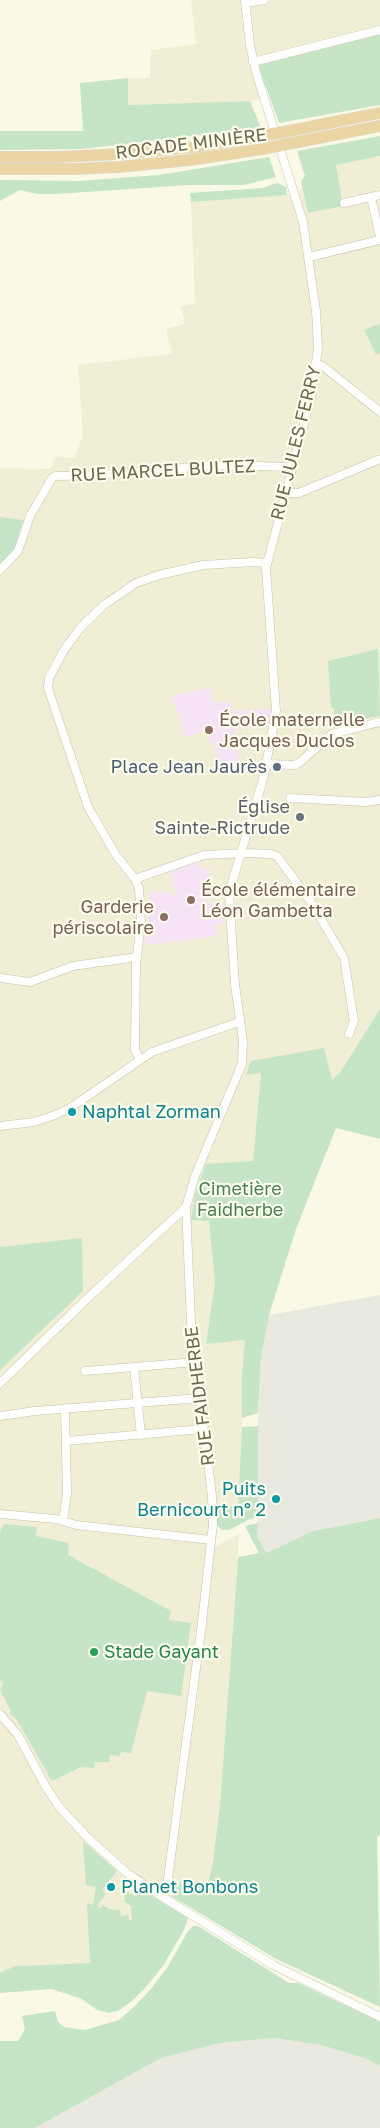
<!DOCTYPE html>
<html>
<head>
<meta charset="utf-8">
<style>
	body { margin:0 }
	canvas { display:block; background:#f9f9e6 }
</style>
</head>
<body>
<canvas width="380" height="2128"></canvas>
<script>
const c = document.querySelector('canvas').getContext('2d');
c.lineJoin = 'round';
function paint(path, color) { c.fillStyle = color; c.fill(path, 'evenodd'); }
const shape = rows => new Path2D(rows.map(r => 'M' + r).join(''));
function trace(path, color, width, dash) { c.strokeStyle = color; c.lineWidth = width; c.lineCap = dash ? 'butt' : 'round'; c.setLineDash(dash || []); c.stroke(path); }
function label(font, color, halo, rows, align = 'center') {
  c.font = font + ' "Golos Text",sans-serif'; c.lineWidth = 4.5; c.setLineDash([]); c.textBaseline = 'middle'; c.strokeStyle = halo; c.fillStyle = color; for (const [text, x, y, turn = 0] of rows) {
    c.save(); c.translate(x, y); c.rotate((+turn || 0) * Math.PI / 180); c.textAlign = isNaN(turn) ? turn : align; if (halo) c.strokeText(text, 0, 0); c.fillText(text, 0, 0); c.restore();
  }
}
paint(shape([
	[191,0,380,0,380,32,259,65,268,96,250,101,128,105,128,78,150,78,151,50,196,44],
	[380,156,380,323,364,330,376,355,380,353,380,1009,341,1071,332,1081,261,1073,253,1161,191,1220,209,1220,215,1282,206,1344,245,1340,242,1375,242,1433,238,1506,217,1510,215,1547,239,1534,220,1805,213,1862,207,1887,175,1883,173,1897,193,1910,188,1918,177,1912,90,1963,15,1966,0,1973,0,565,23,521,0,517,0,468,50,469,56,457,75,458,83,435,78,365,172,354,166,329,185,324,181,306,195,303,191,202,287,195,303,189,309,213,343,205,335,165]
]), '#f0eed5');
paint(shape([
	[380,1295,380,1518,313,1531,266,1553,257,1537,258,1426,261,1358,269,1315],
	[275,2038,321,2045,364,2058,380,2066,380,2128,35,2128,161,2058,220,2043]
]), '#eae9df');
paint(shape([
	[209,687,214,703,231,701,233,711,271,709,268,728,235,729,240,775,224,773,206,731,185,737,172,696],
	[196,861,202,869,210,867,205,901,222,905,224,924,216,926,217,936,146,945,150,891,171,892,171,896,175,896,171,868]
]), '#f6e3f5');
paint(shape([
	[380,32,380,105,279,123,258,65],
	[128,78,128,105,250,101,261,128,82,149,0,150,0,131,83,131,80,83],
	[380,136,380,156,336,165,343,206,308,213,301,181,305,176,297,151],
	[269,157,276,177,244,185,189,185,56,194,37,194,20,190,0,201,0,180,79,181,159,175],
	[277,183,286,187,287,195,191,202,190,193,263,188],
	[380,323,380,353,376,355,364,330],
	[0,517,23,520,16,545,9,557,0,565],
	[378,649,380,716,349,721,334,715,334,709,331,707,328,661],
	[380,1009,380,1139,336,1128,296,1229,269,1315,261,1358,258,1413,242,1418,242,1375,245,1340,206,1344,215,1282,209,1221,191,1220,195,1194,206,1164,253,1161,261,1073,246,1075,251,1061,324,1048,332,1080,341,1071],
	[82,1238,83,1291,0,1370,0,1247],
	[258,1426,258,1517,250,1519,229,1530,222,1530,216,1525,217,1510,238,1505,242,1427],
	[380,1518,380,1835,377,1837,380,2007,276,1959,173,1897,175,1882,207,1887,213,1862,220,1805,238,1557,259,1553,245,1526,258,1523,257,1537,266,1553,313,1531],
	[4,1524,37,1527,36,1536,69,1543,68,1555,171,1611,169,1620,191,1623,181,1696,147,1691,131,1753,121,1752,120,1756,110,1755,109,1762,95,1762,94,1768,81,1767,52,1781,17,1720,10,1713,11,1711,0,1690,4,1682,0,1680,0,1533],
	[83,1841,117,1871,102,1890,106,1894,97,1905,100,1908,103,1905,109,1909,120,1910,121,1916,128,1915,129,1920,132,1920,131,1906,125,1902,124,1893,128,1892,134,1896,140,1889,188,1918,184,1930,163,1966,145,1988,132,2001,118,2011,109,2013,97,2010,82,1999,52,1989,0,1993,0,1973,15,1966,90,1963,87,1903,93,1905,96,1887,86,1885],
	[193,1926,198,1926,289,1983,298,1983,380,2022,380,2066,364,2058,321,2045,275,2038,220,2043,161,2058,35,2128,0,2128,0,2041,18,2041,25,2029,22,2016,55,2011,58,2022,64,2027,85,2030,119,2020,135,2006,150,1990,167,1968,188,1931]
]), '#c6e5c6');
const minor = shape([
	[245,3,264,0],
	[253,62,380,30],
	[371,197,380,237],
	[344,203,380,195],
	[309,257,380,240],
	[317,364,324,367,380,412],
	[285,493,299,493,380,459],
	[0,570,18,551,30,516,52,478,56,476,100,475,220,465,292,467],
	[267,764,295,765,300,762,332,734,380,722],
	[290,798,366,802,380,800],
	[135,879,204,855,245,853,271,854,277,856,311,902,344,958,354,1021,349,1034],
	[0,978,30,982,73,966,137,957],
	[140,1060,135,1050,136,964,141,923,139,888,135,879,116,855,88,807,48,688,49,678,64,650,81,627,104,605,136,583,159,575,203,565,254,562,266,563],
	[0,1126,34,1122,55,1115,70,1108,152,1052,239,1022],
	[134,1367,141,1435],
	[85,1371,196,1362],
	[0,1383,91,1295,186,1207],
	[0,1416,35,1411,200,1398],
	[66,1441,203,1429],
	[0,1514,56,1519,76,1525,211,1540],
	[63,1521,67,1493,65,1408],
	[0,1714,18,1735,46,1787,60,1808,88,1838,127,1873,161,1896,273,1965,380,2017],
	[161,1896,167,1886,202,1623,213,1524,212,1496,191,1322,186,1207,195,1176,242,1064,243,1041,235,985,229,893,264,776,276,711,266,568,312,393,318,348,316,311,303,222,256,72,250,45,245,0]
]);
const highway = shape([
	[294,130,380,113],
	[298,142,380,126],
	[0,157,59,157,119,154,194,147,257,137],
	[0,169,74,169,118,167,190,160,262,149]
]);
trace(minor, '#c7c3ac', 9);
trace(highway, '#dddbd5', 12);
trace(minor, '#fff', 8);
trace(highway, '#ecd5a4', 11);
const highwayBridge = shape([
	[257,137,294,130],
	[262,149,298,142]
]);
trace(highwayBridge, '#dddbd5', 12, []);
trace(highwayBridge, '#ecd5a4', 11);
for (const [x, y, r, color] of [
	[209,730,5,"#8d6e63"],
	[277,767,5,"#5c6f8a"],
	[300,817,5,"#6b7280"],
	[191,900,5,"#8d6e63"],
	[164,917,5,"#8d6e63"],
	[72,1112,5,"#0f9aa8"],
	[276,1499,5,"#0f9aa8"],
	[94,1652,5,"#2e9e5b"],
	[111,1887,5,"#0f9aa8"]
]) { const dot = new Path2D(); dot.arc(x, y, r, 0, 2 * Math.PI); c.fillStyle = color; c.fill(dot); trace(dot, '#fcfdec', 2); }
label('18px', '#70684e', '#fcfdec', [
	["ROCADE MINIÈRE",191,144,-7],
	["RUE JULES FERRY",296,443,-76],
	["RUE MARCEL BULTEZ",163,471,-3],
	["RUE FAIDHERBE",200,1396,-97]
]);
label('18px', '#785e54', '#fcfdec', [
	["École maternelle",219,720],
	["Jacques Duclos",219,741],
	["École élémentaire",201,890],
	["Léon Gambetta",201,911],
	["Garderie",154,907,"right"],
	["périscolaire",154,928,"right"]
], 'left');
label('18px', '#4e5e75', '#fcfdec', [
	["Place Jean Jaurès",267,767]
], 'right');
label('18px', '#5b616d', '#fcfdec', [
	["Église",290,807],
	["Sainte-Rictrude",290,828]
], 'right');
label('18px', '#0d838f', '#fcfdec', [
	["Naphtal Zorman",82,1112],
	["Puits",266,1489,"right"],
	["Bernicourt n° 2",266,1510,"right"],
	["Planet Bonbons",121,1887]
], 'left');
label('18px', '#4d7f53', '#fcfdec', [
	["Cimetière",240,1189],
	["Faidherbe",240,1210]
]);
label('18px', '#27864d', '#fcfdec', [
	["Stade Gayant",104,1652]
], 'left');
</script>
</body>
</html>
